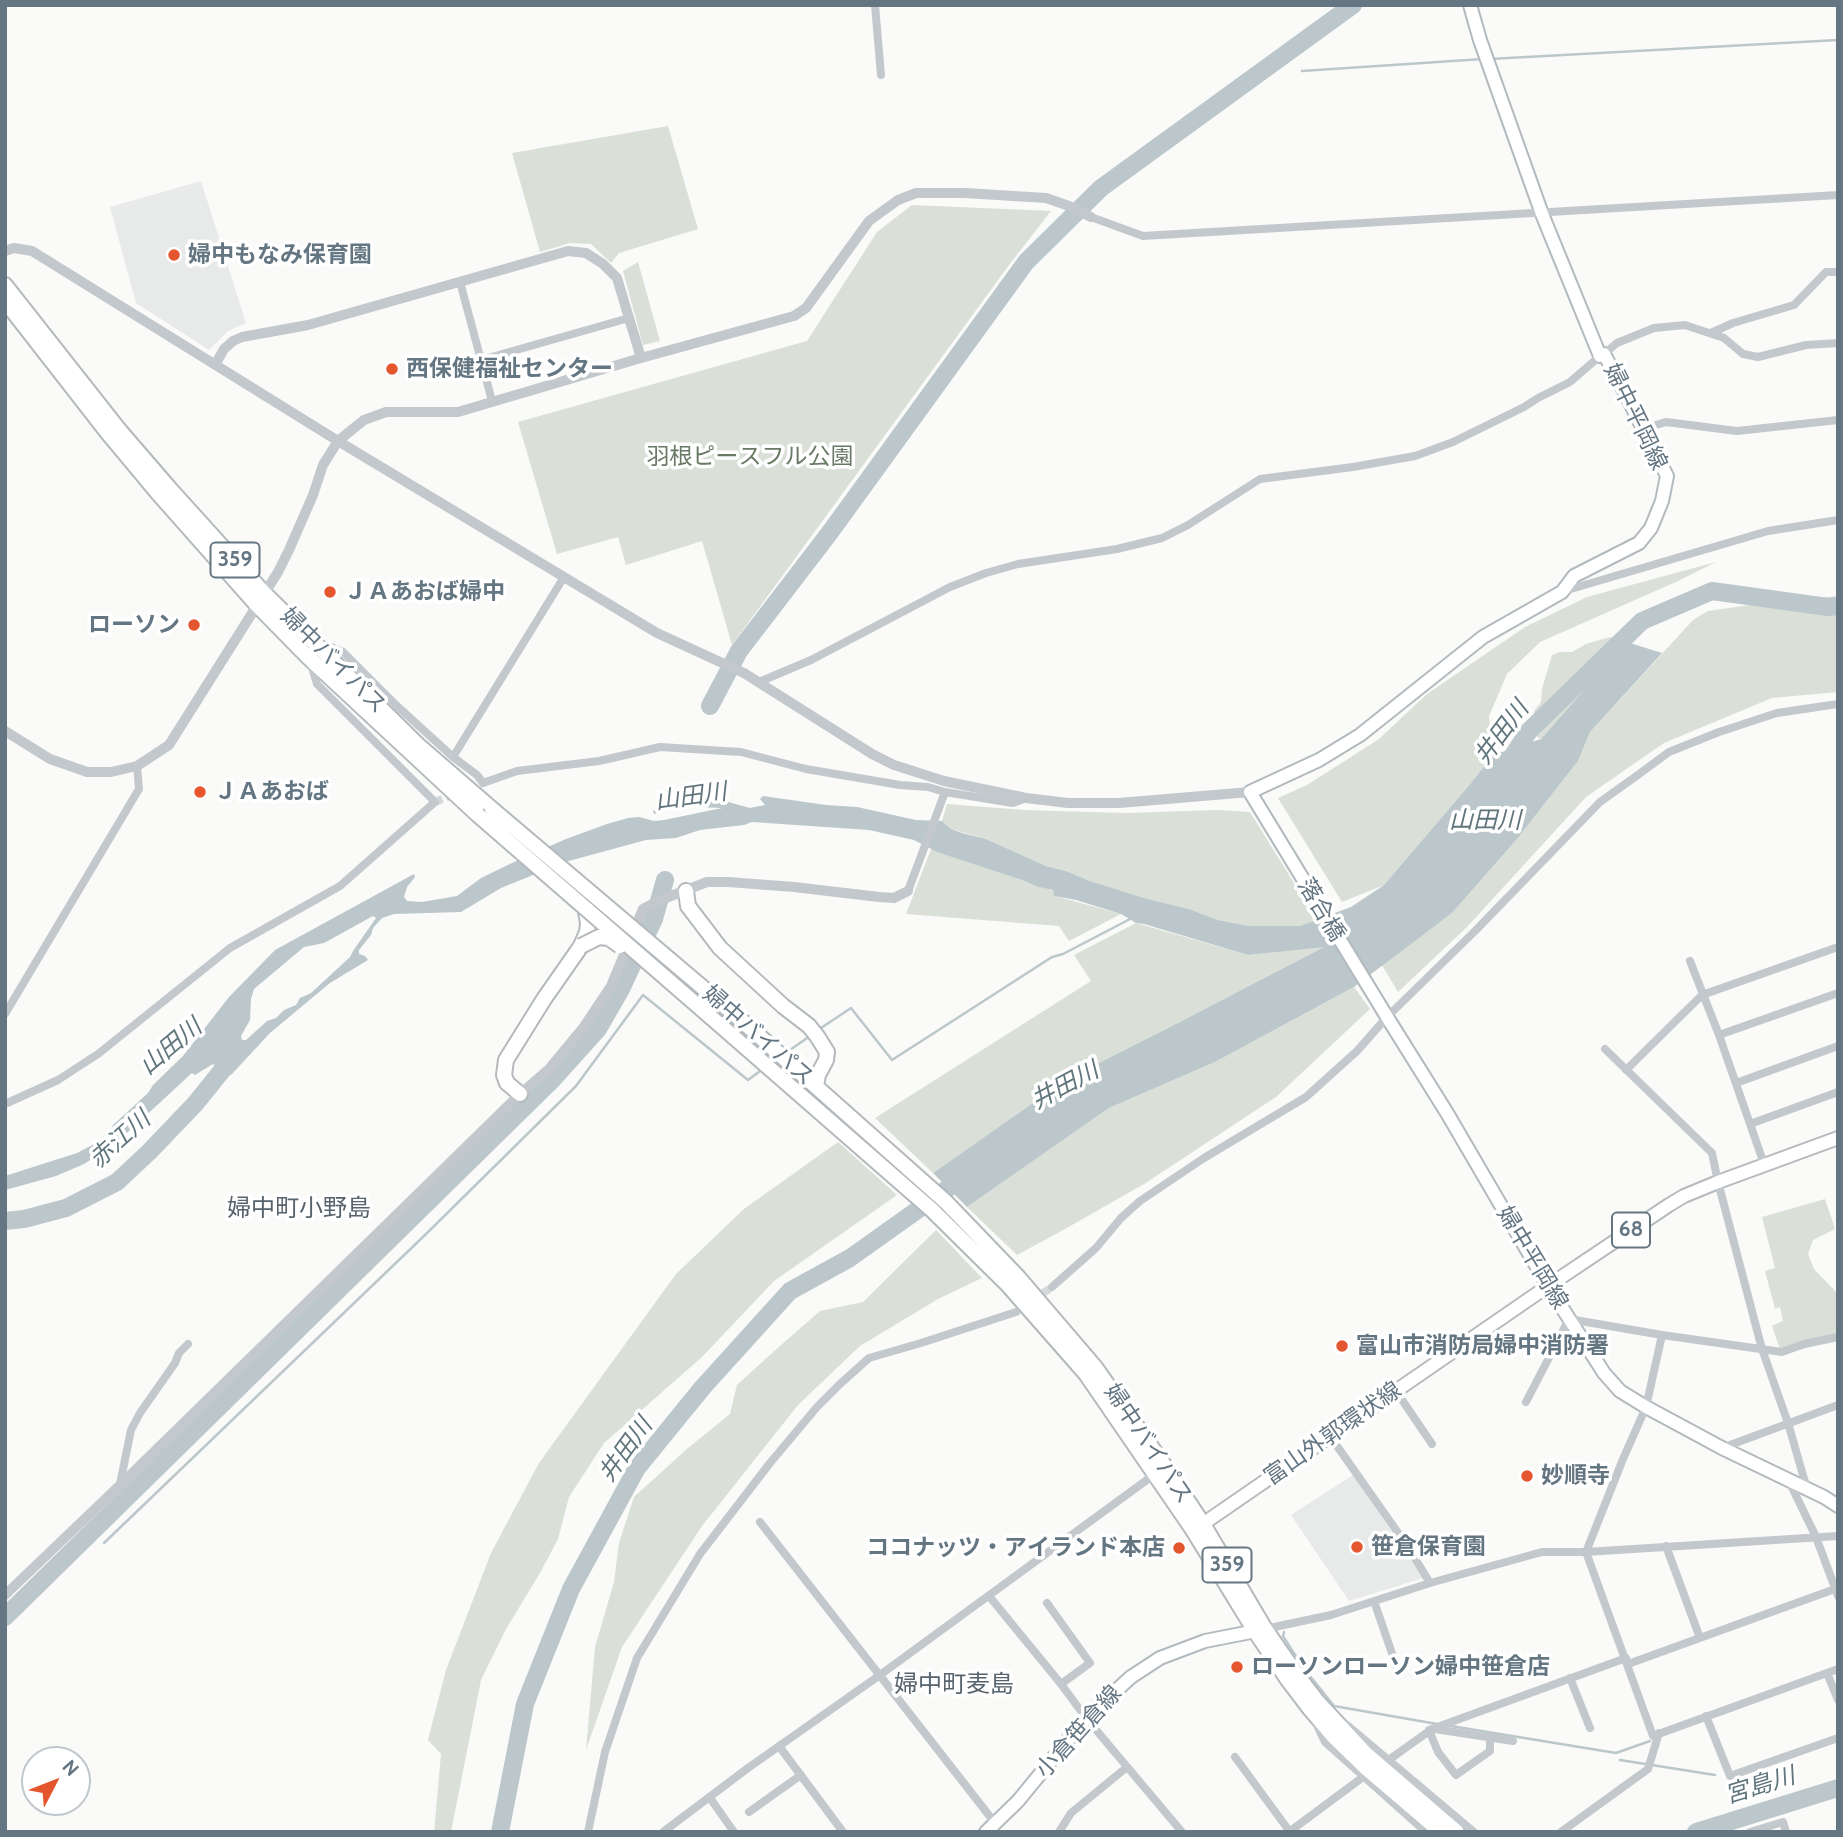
<!DOCTYPE html>
<html>
<head>
<meta charset="utf-8">
<style>
	body { margin:0 }
	#map { position:relative; width:1843px; height:1837px; overflow:hidden; background:#fafaf8; font-family:Cabin,sans-serif }
	canvas { display:block }
	.frame { position:absolute; inset:0; border:7px solid #657683; pointer-events:none }
	.north { position:absolute; left:21px; top:1746px; width:70px; height:70px; box-sizing:border-box; background:#fff; border:2px solid #c1c8cd; border-radius:50%; rotate:48deg; font-size:19px; font-weight:700; line-height:28px; text-align:center; color:#657683 }
	.north::after { content:''; display:block; margin:auto; width:24px; height:32px; background:#e4572e; clip-path:polygon(50% 0,100% 100%,50% 72%,0 100%) }
</style>
</head>
<body>
<div id="map">
<canvas width="1843" height="1837"></canvas>
<div class="frame"></div>
<div class="north">N</div>
</div>
<script>
const c = document.querySelector('canvas').getContext('2d');
c.lineJoin = 'round';
function paint(path, color) { c.fillStyle = color; c.fill(path, 'evenodd'); }
const shape = rows => new Path2D(rows.map(r => 'M' + r).join(''));
function trace(path, color, width, dash) { c.strokeStyle = color; c.lineWidth = width; c.lineCap = dash ? 'butt' : 'round'; c.setLineDash(dash || []); c.stroke(path); }
function label(font, color, halo, rows, align = 'center') {
  c.font = font + ' Cabin,"Noto Sans JP",sans-serif'; c.lineWidth = 7; c.setLineDash([]); c.textBaseline = 'middle'; c.strokeStyle = halo; c.fillStyle = color; for (const [text, x, y, turn = 0] of rows) {
    c.save(); c.translate(x, y); c.rotate((+turn || 0) * Math.PI / 180); c.textAlign = isNaN(turn) ? turn : align; if (halo) c.strokeText(text, 0, 0); c.fillText(text, 0, 0); c.restore();
  }
}
paint(shape([
	[201,181,246,323,228,331,209,350,136,303,110,207],
	[1353,1475,1423,1578,1349,1601,1291,1515]
]), '#e8e9e9');
paint(shape([
	[668,126,698,229,619,253,611,263,591,244,570,243,540,252,512,153],
	[912,205,1051,211,1009,265,732,645,702,541,626,565,618,537,557,554,518,422,807,341,877,232],
	[638,262,660,341,643,345,623,271],
	[1716,562,1678,581,1540,642,1507,674,1489,716,1493,755,1471,783,1384,885,1342,902,1278,798,1307,785,1379,739,1427,694,1525,627,1587,597],
	[1838,596,1838,692,1772,698,1664,743,1586,797,1467,927,1398,992,1382,965,1452,913,1517,839,1578,761,1590,732,1693,620,1708,611,1750,605],
	[1610,637,1617,639,1584,690,1541,739,1537,737,1534,711,1541,702,1542,689,1552,655,1560,652,1572,652,1586,644],
	[947,804,1024,810,1125,813,1219,810,1250,812,1317,920,1300,926,1249,926,1218,920,1189,909,1144,898,1090,881,1066,871,1046,866,986,839,951,829,942,821],
	[931,849,1022,880,1038,887,1053,890,1055,896,1121,914,1069,941,1059,926,906,914],
	[1136,923,1248,955,1326,946,1174,1025,1067,1079,933,1173,875,1118,1091,981,1074,955],
	[1354,987,1370,1009,1276,1097,1144,1184,1065,1229,1017,1255,967,1207,1109,1108,1215,1062],
	[838,1142,897,1195,774,1281,702,1357,604,1443,569,1497,558,1539,540,1573,506,1629,481,1680,451,1832,434,1832,441,1754,428,1740,446,1670,491,1553,539,1463,676,1274,744,1209],
	[1825,1199,1835,1229,1813,1240,1808,1254,1814,1269,1838,1294,1838,1340,1790,1352,1780,1349,1772,1326,1783,1321,1780,1307,1775,1309,1765,1271,1775,1268,1762,1217],
	[936,1230,982,1278,938,1299,860,1346,798,1405,702,1526,622,1647,586,1750,595,1647,614,1582,619,1543,634,1497,688,1448,730,1414,737,1385,772,1353,820,1311,863,1302]
]), '#dadfd7');
paint(shape([
	[1617,639,1662,653,1590,732,1578,761,1517,839,1452,913,1354,987,1215,1062,1109,1108,967,1207,933,1173,1067,1079,1174,1025,1324,947,1248,955,1144,924,1136,923,1121,914,1076,900,1054,896,1053,890,1038,887,1022,880,937,852,914,840,869,830,752,822,744,825,700,830,676,838,646,840,565,862,501,888,461,912,394,914,382,918,373,928,371,935,359,950,359,954,365,956,368,960,330,983,270,1033,231,1075,218,1063,213,1064,195,1075,192,1073,115,1144,84,1164,56,1176,5,1190,5,1176,77,1153,96,1143,111,1130,113,1125,148,1093,153,1085,183,1056,229,997,275,950,414,874,415,877,407,887,404,897,407,901,422,902,457,896,481,878,512,863,566,839,607,824,628,818,639,817,654,821,664,820,722,808,696,807,672,809,654,814,653,811,664,805,669,806,721,800,750,808,765,805,760,799,763,796,826,805,857,807,916,820,942,821,951,829,962,833,986,839,1046,866,1066,871,1090,881,1144,898,1189,909,1218,920,1249,926,1300,926,1351,907,1384,885,1471,783,1493,755,1541,739,1584,690],
	[373,916,376,918,353,951,350,957,311,993,300,998,296,1005,284,1010,276,1018,267,1021,246,1040,242,1040,241,1036,250,1020,251,999,254,989,304,947,324,943]
]), '#bbc7cb');
trace(shape([
	[1490,59,1838,40],
	[1302,71,1483,59],
	[818,1030,851,1008,892,1060,1052,957,1063,954,1132,918],
	[787,1052,810,1036],
	[104,1543,424,1236,576,1086,643,995,748,1080,764,1068],
	[1284,1632,1283,1636,1302,1666,1334,1706,1437,1724],
	[1451,1726,1616,1753,1650,1741],
	[1620,1760,1715,1775]
]), '#bbc7cb', 2.5);
trace(shape([
	[710,706,739,651,831,531,1026,262,1101,188,1353,5],
	[1506,766,1529,731,1642,621,1712,591,1828,607,1838,606],
	[5,1221,24,1219,66,1208,117,1182,149,1152,195,1104,224,1068,218,1047],
	[5,1617,553,1079,598,1029,621,989,654,919,665,880],
	[500,1832,525,1704,571,1589,637,1468,703,1387,790,1291,850,1258,968,1174],
	[1696,1832,1838,1788]
]), '#bbc7cb', 18);
trace(shape([
	[435,802,483,783],
	[1033,1300,1052,1287]
]), '#d5d9db', 8, [8, 4]);
const secondary = shape([
	[1470,5,1480,40,1542,214,1600,356,1604,354,1623,389,1667,476,1662,501,1651,528,1639,543,1574,576,1562,592,1483,637,1360,735,1319,760,1250,792,1387,1017,1447,1113,1548,1286,1604,1373,1620,1391,1646,1407,1722,1448,1824,1497,1838,1506],
	[986,1832,1018,1801,1086,1718,1131,1677,1160,1658,1205,1641,1261,1630]
]);
const primary = shape([
	[1197,1528,1548,1286,1669,1205,1684,1196,1718,1182,1838,1138]
]);
const trunk = shape([
	[5,285,120,431,170,489,264,593,418,745,492,809],
	[5,301,107,432,157,492,257,605,308,657,478,815],
	[686,891,688,906,720,948,783,1006,809,1026,817,1036,827,1052,826,1060,818,1075,816,1086],
	[741,1020,946,1202,1018,1277,1095,1367,1164,1465,1203,1524,1265,1629,1297,1675,1317,1701,1365,1753,1457,1832],
	[728,1032,932,1210,1007,1284,1086,1374,1193,1530,1255,1631,1288,1680,1310,1709,1334,1737,1367,1769,1441,1832],
	[520,1094,507,1083,504,1075,506,1060,544,999,581,946,587,932,588,923,585,906]
]);
trace(secondary, '#b3babf', 16);
trace(primary, '#b5babe', 16);
trace(trunk, '#b4b9bd', 18);
trace(shape([
	[875,5,881,75],
	[1091,217,1143,236,1838,195],
	[460,282,492,401],
	[1711,333,1733,323,1794,305,1826,272,1838,272],
	[1604,354,1617,343,1654,328,1685,325,1724,338,1743,354,1758,357,1806,345,1838,343],
	[481,360,629,318],
	[1643,429,1666,422,1737,431,1838,420],
	[1564,591,1768,531,1838,520],
	[322,649,331,647,343,652,397,706,453,757,477,775,483,783,517,771,599,761,660,747,741,752,806,769,900,785,928,787,945,792],
	[759,682,811,660,950,587,986,573,1018,564,1117,549,1162,538,1188,525,1260,479,1353,467,1415,456,1453,442,1524,407,1538,398,1570,382,1600,356],
	[453,757,564,577],
	[908,891,945,792,1013,803,1024,799],
	[1690,961,1719,1035,1764,1164],
	[5,1014,139,789,137,766],
	[1719,1035,1838,993],
	[1605,1049,1712,1153,1718,1182,1762,1349,1788,1423,1807,1489],
	[1626,1070,1702,995,1838,947],
	[1736,1083,1838,1046],
	[5,1104,58,1080,98,1054,230,948,340,886,435,802,317,684,311,664],
	[1750,1124,1838,1092],
	[1052,1287,1096,1248,1121,1218,1140,1201,1204,1158,1306,1097,1357,1051,1387,1017,1476,930,1600,802,1635,777,1669,752,1719,732,1777,713,1838,704],
	[1662,1335,1646,1407,1623,1459,1586,1552,1653,1736,1838,1669],
	[1396,1391,1432,1444],
	[1526,1402,1569,1319,1662,1335,1782,1352,1804,1344,1838,1337],
	[1330,1436,1408,1547,1430,1583],
	[1722,1448,1838,1405],
	[1789,1481,1816,1537,1838,1596],
	[120,1484,131,1430,140,1413,175,1363,179,1353,188,1344],
	[760,1522,995,1823],
	[1666,1546,1700,1638],
	[989,1596,1061,1684,1086,1718,1182,1832],
	[1374,1601,1397,1668],
	[1047,1603,1090,1663,1061,1684],
	[1265,1629,1331,1615,1430,1583,1542,1552,1586,1552,1838,1536],
	[1628,1664,1835,1589],
	[1827,1673,1838,1700],
	[1570,1678,1590,1728],
	[1706,1716,1730,1776,1838,1738],
	[1317,1725,1325,1742,1426,1832],
	[1347,1725,1474,1832],
	[1435,1729,1513,1741],
	[1429,1730,1438,1752,1456,1775,1490,1751,1490,1736],
	[779,1746,843,1832],
	[1235,1757,1290,1832],
	[1390,1759,1432,1729,1626,1658],
	[710,1798,734,1832],
	[749,1812,801,1775],
	[588,1832,605,1752,637,1658,700,1554,770,1463,817,1407,840,1384,869,1358,921,1343,1016,1312],
	[663,1832,748,1768,880,1675,1155,1474],
	[1059,1832,1071,1813,1127,1767],
	[1289,1832,1363,1777],
	[1561,1832,1648,1769,1659,1733],
	[1750,1832,1783,1822,1786,1832]
]), '#c3c8cc', 8);
trace(shape([
	[5,251,14,248,32,251,338,441,657,633,744,673,872,754,894,765,944,781,1026,798,1068,803,1119,803,1250,792],
	[215,365,224,349,233,341,242,337,308,325,568,251,586,253,603,264,617,278,641,358],
	[5,731,50,759,87,772,111,772,137,766,169,745,278,572,289,550,313,495,323,465,338,441,364,420,386,412,458,412,641,358,794,316,806,308,869,221,898,200,916,193,965,193,1046,198,1069,206,1091,217],
	[5,1595,119,1486,520,1094,549,1069,583,1028,611,986,643,909,658,901,707,882,728,882,794,887,879,897,894,898,908,891]
]), '#c3c8cc', 10);
trace(secondary, '#fff', 12);
trace(primary, '#fff', 12);
trace(trunk, '#fff', 14);
const trunkBridge = shape([
	[492,809,741,1020],
	[478,815,728,1032],
	[581,946,599,937,609,938,620,946]
]);
trace(trunkBridge, '#b4b9bd', 18, []);
trace(trunkBridge, '#fff', 14);
for (const [x, y, r, color] of [
	[174,255,7,"#e4572e"],
	[392,369,7,"#e4572e"],
	[330,592,7,"#e4572e"],
	[194,625,7,"#e4572e"],
	[200,792,7,"#e4572e"],
	[1342,1346,7,"#e4572e"],
	[1527,1476,7,"#e4572e"],
	[1357,1547,7,"#e4572e"],
	[1179,1548,7,"#e4572e"],
	[1237,1667,7,"#e4572e"]
]) { const dot = new Path2D(); dot.arc(x, y, r, 0, 2 * Math.PI); c.fillStyle = color; c.fill(dot); trace(dot, '#fff', 2.5); }
for (const [x, y, w] of [
	[235,560,49],
	[1631,1230,38],
	[1227,1565,49]
]) { const box = new Path2D(); box.roundRect(x - w / 2, y - 17.5, w, 35, 5); c.fillStyle = '#fff'; c.fill(box); trace(box, '#657683', 2); }
label('bold 21px', '#657683', null, [
	["359",235,560],
	["68",1631,1230],
	["359",1227,1565]
]);
label('bold 23px', '#657683', '#fff', [
	["婦中もなみ保育園",188,255],
	["西保健福祉センター",406,369],
	["ＪＡあおば婦中",344,592],
	["ローソン",180,625,"right"],
	["ＪＡあおば",214,792],
	["富山市消防局婦中消防署",1356,1346],
	["妙順寺",1541,1476],
	["笹倉保育園",1371,1547],
	["ココナッツ・アイランド本店",1165,1548,"right"],
	["ローソンローソン婦中笹倉店",1251,1667]
], 'left');
label('23px', '#657683', '#fff', [
	["婦中平岡線",1635,417,64],
	["婦中バイパス",333,661,45],
	["落合橋",1321,910,59],
	["婦中バイパス",758,1036,41],
	["婦中平岡線",1532,1258,59],
	["富山外郭環状線",1333,1434,-35],
	["婦中バイパス",1148,1444,56],
	["小倉笹倉線",1079,1732,-48]
]);
label('23px', '#687a64', '#fff', [
	["羽根ピースフル公園",750,457]
]);
label('italic 24px', '#60757c', '#fff', [
	["井田川",1502,733,-53],
	["山田川",691,797,-8],
	["山田川",1485,821],
	["山田川",171,1047,-40],
	["井田川",1065,1086,-28],
	["赤江川",120,1140,-42],
	["井田川",626,1450,-54],
	["宮島川",1760,1786,-17]
]);
label('24px', '#57646e', '#fff', [
	["婦中町小野島",299,1209],
	["婦中町麦島",954,1685]
]);
</script>
</body>
</html>
